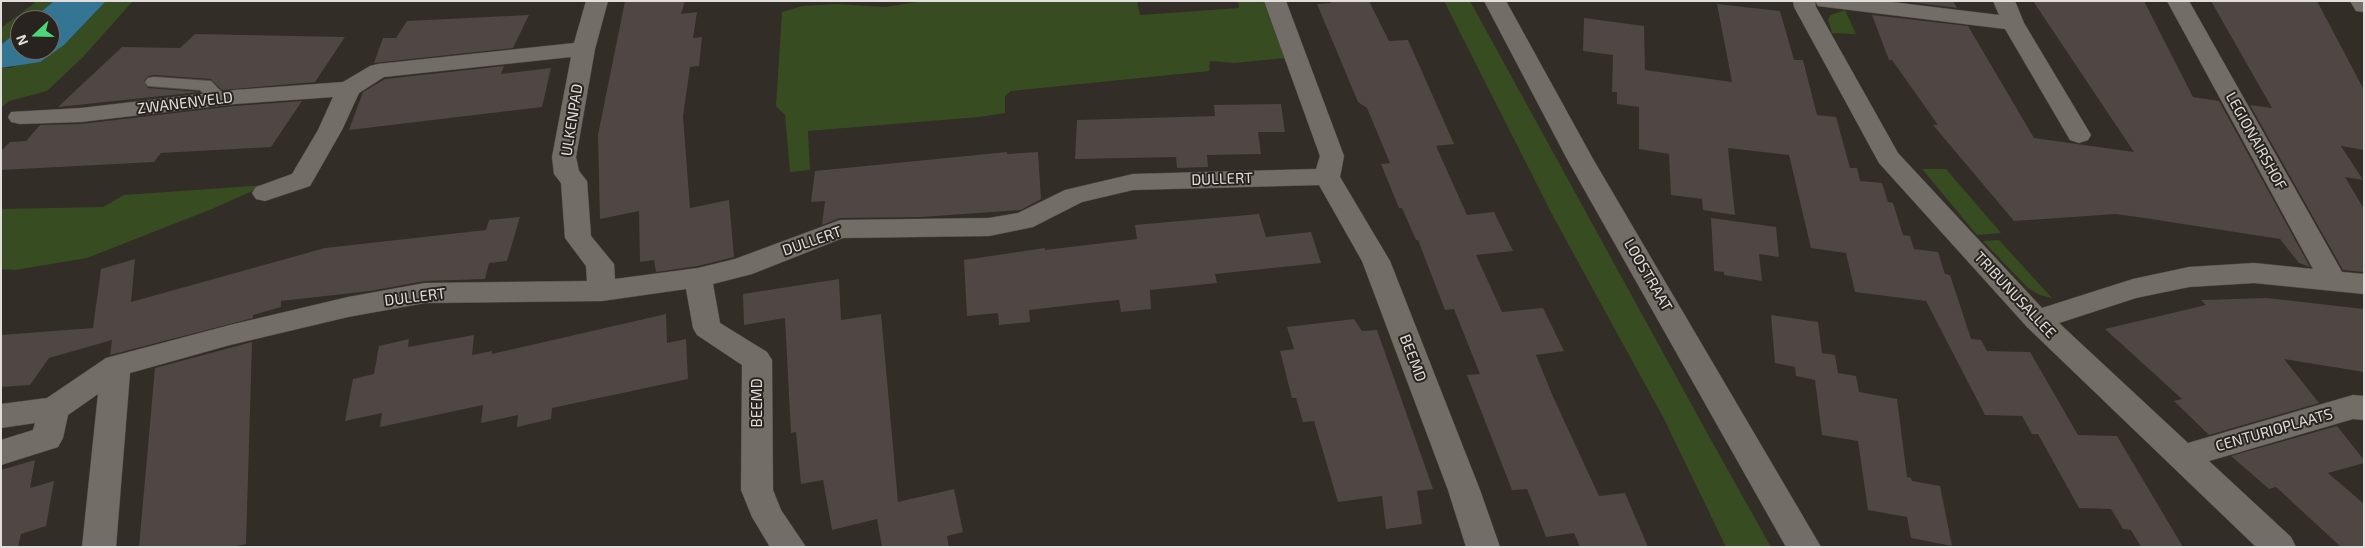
<!DOCTYPE html>
<html>
<head>
<meta charset="utf-8">
<style>
	body { margin:0 }
	#map { position:relative; width:2365px; height:548px; overflow:hidden; background:#322d27; font-family:"Exo 2",sans-serif }
	canvas { display:block }
	.frame { position:absolute; inset:0; border:2px solid #e1dedb; pointer-events:none }
	.north { position:absolute; left:10px; top:10px; width:50px; height:50px; box-sizing:border-box; background:#28231e; border:1px solid #726e6a; border-radius:50%; rotate:249deg; font-size:14px; font-weight:700; line-height:20px; text-align:center; color:#e1dedb }
	.north::after { content:''; display:block; margin:auto; width:18px; height:22px; background:#4cd677; clip-path:polygon(50% 0,100% 100%,50% 72%,0 100%) }
</style>
</head>
<body>
<div id="map">
<canvas width="2365" height="548"></canvas>
<div class="frame"></div>
<div class="north">N</div>
</div>
<script>
const c = document.querySelector('canvas').getContext('2d');
c.lineJoin = 'round';
function paint(path, color) { c.fillStyle = color; c.fill(path, 'evenodd'); }
const shape = rows => new Path2D(rows.map(r => 'M' + r).join(''));
function trace(path, color, width, dash) { c.strokeStyle = color; c.lineWidth = width; c.lineCap = dash ? 'butt' : 'round'; c.setLineDash(dash || []); c.stroke(path); }
function label(font, color, halo, rows, align = 'center') {
  c.font = font + ' "Exo 2",sans-serif'; c.lineWidth = 4; c.setLineDash([]); c.textBaseline = 'middle'; c.strokeStyle = halo; c.fillStyle = color; for (const [text, x, y, turn = 0] of rows) {
    c.save(); c.translate(x, y); c.rotate((+turn || 0) * Math.PI / 180); c.textAlign = isNaN(turn) ? turn : align; if (halo) c.strokeText(text, 0, 0); c.fillText(text, 0, 0); c.restore();
  }
}
paint(shape([
	[37,1,54,1,31,20,20,20,20,29,1,45,1,28],
	[106,1,133,1,83,57,47,91,9,101,1,108,1,68,10,68,64,45],
	[924,1,1137,1,1140,15,1239,8,1238,1,1263,1,1285,58,1235,63,1210,61,1209,71,1011,91,1005,96,1005,113,979,117,808,131,810,170,790,172,785,115,776,106,782,12,802,6,836,4,885,7],
	[1444,1,1470,1,1711,440,1771,547,1726,547,1663,417,1554,218],
	[1845,10,1856,34,1832,33,1828,19,1831,15],
	[1922,169,1946,169,2001,233,1977,235],
	[266,185,212,209,87,258,15,270,1,269,1,209,103,207,124,195],
	[1999,240,2052,298,2040,295,2028,288,1983,241]
]), '#374c21');
paint(shape([
	[54,1,106,1,64,45,40,62,1,68,1,45,20,29,20,50,50,50,50,20,31,20]
]), '#337593');
paint(shape([
	[625,1,685,1,681,14,697,12,693,38,702,37,699,66,690,67,683,116,690,208,729,200,734,257,698,266,656,272,654,260,640,262,639,211,600,219,598,135],
	[1331,1,1369,1,1389,41,1408,40,1454,144,1436,146,1467,215,1494,212,1513,251,1476,255,1502,312,1543,308,1564,351,1536,355,1554,399,1599,496,1625,493,1648,547,1580,547,1574,533,1546,537,1527,489,1512,490,1467,375,1480,374,1454,309,1445,310,1418,240,1416,240,1402,208,1399,208,1381,164,1390,163,1367,108,1358,102,1317,4,1331,3],
	[1902,1,1953,1,1957,8],
	[2033,1,2144,1,2193,97,2219,101,2310,267,2299,263,2280,239,2151,219,2116,214,2014,221,1933,125,1938,125,1892,60,1889,60,1872,15,1968,26,2034,138,2134,152],
	[2211,1,2317,1,2364,90,2364,150,2341,146,2363,180,2345,177,2364,209,2364,272,2343,270,2250,105,2272,108],
	[1717,4,1780,11,1794,60,1803,60,1817,115,1836,117,1850,168,1857,168,1860,181,1882,183,1888,202,1893,203,1903,235,1910,236,1914,249,1938,252,1945,274,1950,275,1971,339,1981,340,1987,351,2030,352,2078,435,2117,436,2183,547,2141,547,2131,530,2123,529,2111,509,2079,508,2038,434,2032,434,2022,416,1985,415,1926,301,1855,292,1846,253,1811,248,1789,155,1728,148,1735,215,1703,210,1702,199,1671,195,1669,154,1639,149,1639,107,1617,104,1617,92,1612,92,1613,55,1583,51,1584,18,1644,26,1645,70,1732,82],
	[529,15,513,48,374,63,383,38,396,38,407,21],
	[195,34,345,37,315,82,222,90,211,79,154,75,148,76,144,81,148,88,200,92,58,107,122,47,180,48],
	[504,66,501,74,551,68,542,107,349,130,363,92,385,79],
	[302,101,271,147,161,153,154,162,1,170,1,151,10,142,26,141,40,125,81,124,235,106],
	[1281,104,1285,132,1258,132,1261,154,1207,155,1208,167,1177,168,1176,157,1075,159,1077,120,1215,116,1214,105],
	[1007,152,1007,154,1038,152,1041,199,1021,210,921,217,840,218,822,225,825,201,811,202,815,171],
	[1259,214,1266,237,1311,232,1321,263,1215,274,1217,283,1150,290,1151,309,1121,312,1119,300,1089,303,1029,310,1030,322,999,325,998,313,967,316,964,260,1045,248,1045,250,1137,239,1135,225],
	[520,217,507,261,489,263,485,279,425,281,370,291,281,301,281,307,253,315,253,318,110,355,112,340,49,358,30,385,1,387,1,335,93,328,101,269,135,259,131,302,325,248,486,230,489,220],
	[1711,218,1776,227,1779,257,1759,254,1762,281,1724,275,1724,272,1714,271],
	[839,279,841,320,881,314,898,502,954,489,963,532,947,536,949,547,882,547,877,519,832,530,823,480,801,484,796,432,791,433,785,318,744,325,743,294],
	[2267,298,2364,309,2364,372,2284,359,2319,403,2209,435,2174,401,2182,399,2105,329,2206,305,2201,300],
	[666,314,667,343,686,339,688,379,552,408,551,419,517,427,518,415,481,423,483,405,380,427,382,413,345,421,353,379,374,374,379,346,409,339,408,347,474,335,472,355,492,351,492,354],
	[1771,315,1818,322,1822,353,1835,355,1838,373,1856,376,1859,392,1897,399,1907,477,1911,478,1912,481,1940,486,1952,546,1911,538,1907,517,1868,510,1858,441,1822,435,1815,380,1796,376,1795,367,1775,363],
	[1354,319,1362,331,1377,330,1433,489,1417,491,1422,524,1386,529,1382,496,1338,502,1314,421,1303,422,1296,398,1292,398,1280,351,1294,349,1287,327],
	[252,342,246,544,231,547,139,547,155,368],
	[2337,426,2364,460,2364,463,2328,473,2364,504,2364,547,2341,547,2276,487,2269,489,2231,456],
	[35,460,30,488,54,481,46,526,21,534,18,547,1,547,1,470]
]), '#4e4743');
const lane = shape([
	[154,77,211,81,228,99,225,103,219,104,213,103,200,90,148,86,145,82,148,78,154,77]
]);
const street = shape([
	[586,1,608,1,595,49,576,157,579,171,587,181,591,236,614,264,615,279,698,268,735,259,840,220,989,218,1018,213,1065,190,1133,174,1316,169,1320,156,1264,1,1286,1,1344,156,1340,177,1390,261,1480,490,1500,547,1466,547,1448,490,1362,261,1319,185,1133,190,1082,202,1033,227,989,236,843,238,752,274,713,284,720,323,767,352,772,360,773,490,781,510,806,547,770,547,752,517,741,490,742,365,697,335,693,328,686,289,602,301,425,303,348,317,230,345,130,373,116,547,82,547,98,394,68,415,63,438,58,447,1,465,1,440,33,430,35,423,1,428,1,404,47,398,106,358,230,325,348,297,425,283,587,281,586,266,565,238,561,183,554,174,552,157,571,57,384,77,359,93,342,130,310,186,265,201,256,199,252,193,256,187,292,174,318,130,333,97,235,104,81,122,20,124,11,122,8,117,11,112,81,108,235,90,343,82,370,66,378,64,574,43,586,1],
	[1484,1,1506,1,1593,159,1821,547,1786,547,1567,159,1484,1],
	[1793,1,1815,1,1816,7,1898,153,2042,308,2133,279,2189,267,2254,263,2313,269,2167,1,2189,1,2342,272,2364,274,2364,294,2254,283,2189,287,2136,298,2059,323,2188,443,2353,395,2364,396,2364,420,2353,419,2209,461,2291,537,2296,547,2256,547,2027,327,1879,163,1794,7,1793,1],
	[1815,1,1884,1,1999,15,1993,1,2015,1,2024,23,2091,135,2088,140,2079,143,2070,140,2005,29,1826,7,1818,6,1815,1],
	[2350,1,2364,1,2364,12,2356,11,2350,1]
]);
trace(lane, '#4e4945', 2);
trace(street, '#4e4945', 1);
paint(lane, '#736d67');
paint(street, '#736d67');
label('15px', '#e1dedb', '#28231e', [
	["ZWANENVELD",185,103,-7],
	["ULKENPAD",572,120,-81],
	["LEGIONAIRSHOF",2256,141,61],
	["DULLERT",1222,179,-2],
	["DULLERT",812,241,-19],
	["LOOSTRAAT",1648,275,60],
	["TRIBUNUSALLEE",2015,295,47],
	["DULLERT",415,297,-7],
	["BEEMD",1413,358,69],
	["BEEMD",757,403,-90],
	["CENTURIOPLAATS",2274,430,-16]
]);
</script>
</body>
</html>
